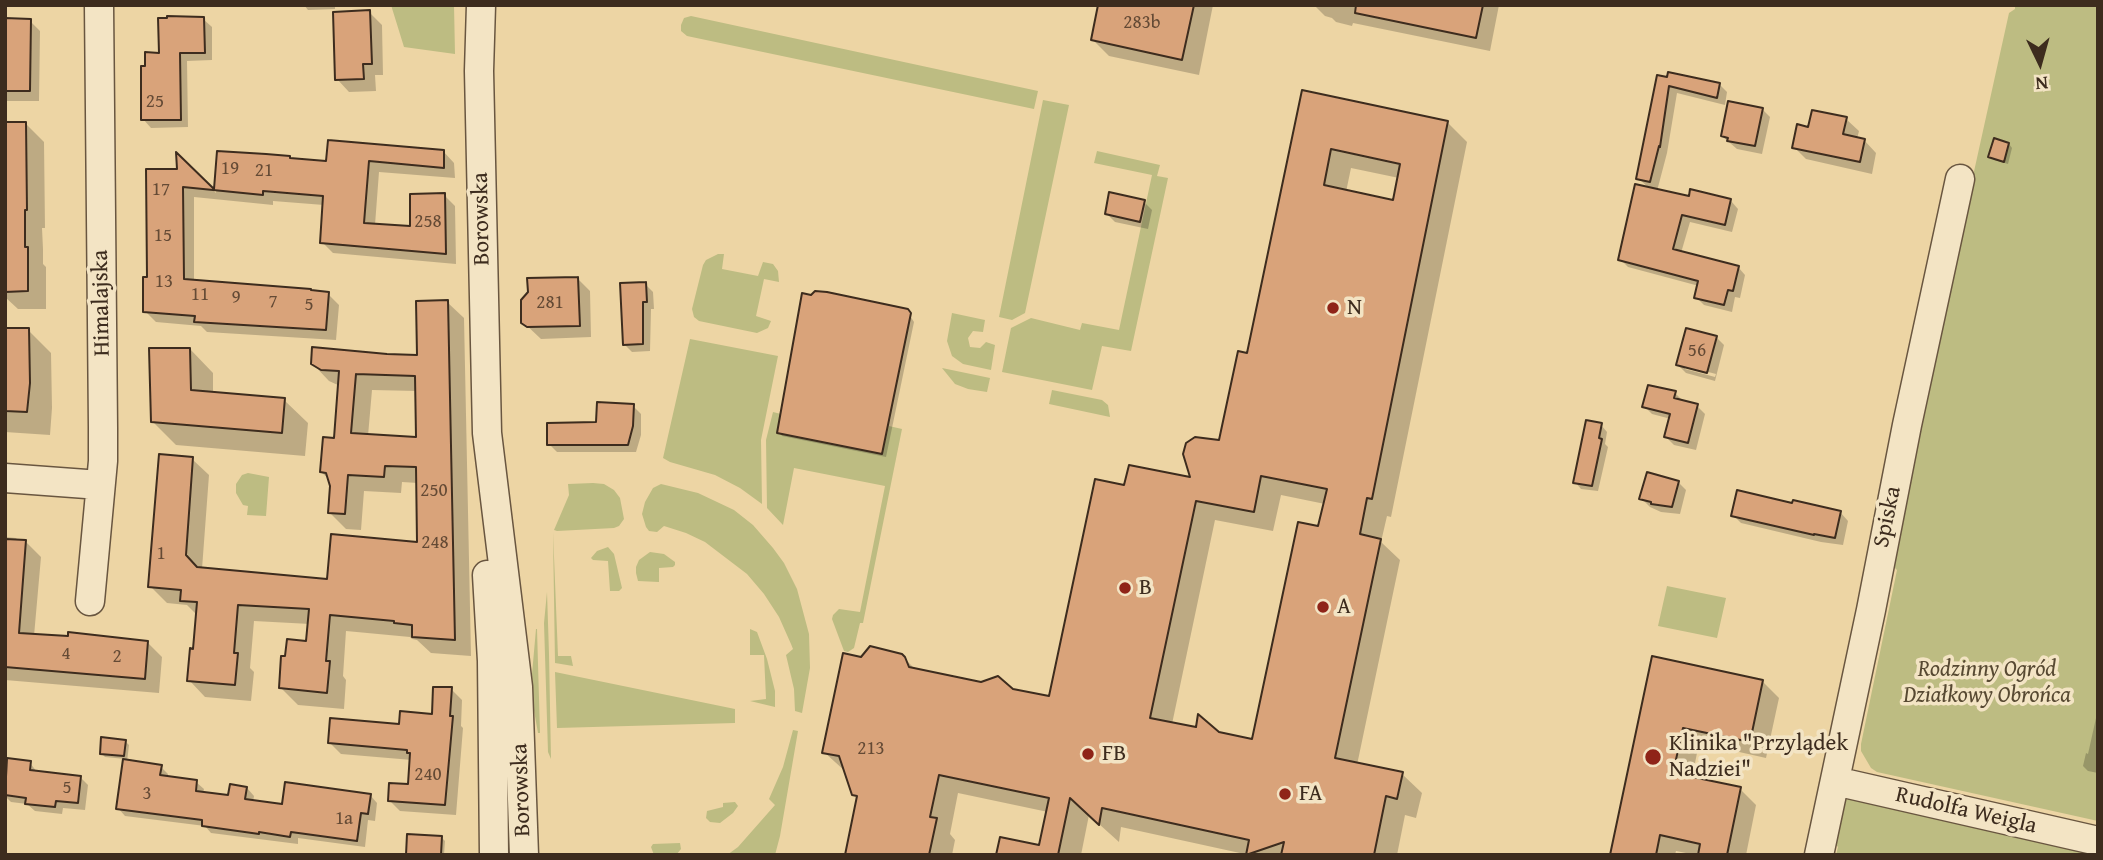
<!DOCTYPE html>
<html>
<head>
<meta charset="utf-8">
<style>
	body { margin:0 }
	#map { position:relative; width:2103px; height:860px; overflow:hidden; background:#edd5a4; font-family:"Gentium Book Plus",serif }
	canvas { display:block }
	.frame { position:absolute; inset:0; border:7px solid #3d2c1e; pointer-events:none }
	.north { position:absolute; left:2005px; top:28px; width:70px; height:70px; -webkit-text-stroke:5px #f3e4c4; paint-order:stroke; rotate:175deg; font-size:19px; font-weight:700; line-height:28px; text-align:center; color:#3d2c1e }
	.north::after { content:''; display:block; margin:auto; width:24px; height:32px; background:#3d2c1e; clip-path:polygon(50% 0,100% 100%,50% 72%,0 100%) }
</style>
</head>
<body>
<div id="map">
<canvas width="2103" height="860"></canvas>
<div class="frame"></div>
<div class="north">N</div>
</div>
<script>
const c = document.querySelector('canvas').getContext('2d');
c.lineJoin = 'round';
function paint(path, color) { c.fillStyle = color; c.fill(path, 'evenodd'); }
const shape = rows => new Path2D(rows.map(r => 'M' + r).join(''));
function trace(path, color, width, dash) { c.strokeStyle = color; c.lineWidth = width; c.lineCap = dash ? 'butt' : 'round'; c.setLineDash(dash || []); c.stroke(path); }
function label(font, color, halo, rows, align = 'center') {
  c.font = font + ' "Gentium Book Plus",serif'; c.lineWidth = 7; c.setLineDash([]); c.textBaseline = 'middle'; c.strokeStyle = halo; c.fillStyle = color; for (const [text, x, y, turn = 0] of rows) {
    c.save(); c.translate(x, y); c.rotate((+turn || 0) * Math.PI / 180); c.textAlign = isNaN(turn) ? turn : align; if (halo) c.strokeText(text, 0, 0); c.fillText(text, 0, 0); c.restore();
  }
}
paint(shape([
	[391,5,454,5,455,54,404,47],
	[2015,5,2098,5,2098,821,1877,772,1871,768,1861,751,1861,744,1897,570,1888,561,2009,13,2015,9],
	[691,16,1038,91,1034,109,687,36,681,31,681,25,684,18],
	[1043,100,1069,105,1025,313,1012,320,999,317],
	[1097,151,1160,165,1157,176,1168,178,1131,351,1102,346,1092,390,1002,372,1011,328,1031,318,1080,330,1082,323,1119,330,1152,175,1094,163],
	[718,254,724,254,722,269,758,276,763,262,773,264,778,271,779,282,764,279,756,316,771,321,768,328,757,333,699,321,694,317,692,309,703,265,706,260],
	[952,313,985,320,983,332,973,331,968,338,970,347,980,348,986,342,995,345,991,370,963,364,952,356,947,341],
	[690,339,778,356,761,440,762,504,740,488,715,475,670,462,663,458],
	[942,368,990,378,987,392,968,389,955,384],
	[1052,390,1102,400,1108,405,1110,417,1049,404],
	[773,412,781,414,777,433,882,454,889,426,902,429,863,623,860,623,854,648,848,652,844,651,832,619,833,615,839,609,860,612,885,486,794,468,783,525,767,508,766,440],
	[248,473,269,477,266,516,247,515,248,506,243,505,236,493,236,484,242,475],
	[593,483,604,484,614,490,620,498,624,519,619,526,614,528,557,531,554,530,569,495,568,484],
	[661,484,698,493,734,510,753,525,773,548,784,563,797,589,809,634,810,668,802,713,795,711,794,689,786,655,793,649,791,644,779,617,764,594,747,574,705,542,686,533,664,526,657,532,649,531,646,527,642,514,645,502,653,488],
	[553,532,558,656,571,656,573,666,555,663],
	[608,547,614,554,622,588,619,591,610,591,608,561,593,560,591,558,597,551],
	[650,552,664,554,675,562,675,565,673,567,659,568,659,582,638,581,636,573,636,567,639,560],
	[1667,586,1726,598,1717,638,1658,626],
	[547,592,549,654,551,759,548,752,544,623],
	[536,629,537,629,540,733,538,733,533,705,532,674],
	[750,629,757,632,767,659,775,691,775,707,750,701,766,699,764,655,750,655],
	[555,672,735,709,735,723,557,728],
	[793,730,798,731,780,836,775,855,727,855,738,847,775,805,769,799,783,767],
	[1853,797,2098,853,2098,855,1836,855,1838,847,1832,840,1838,812,1846,800],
	[735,802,738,806,733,813,720,823,710,822,706,818,707,811,723,807,723,803],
	[680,843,681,849,676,855,654,855,651,847,653,844]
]), '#bdbc82');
paint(shape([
	[304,5,335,5,335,9,308,10],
	[1100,5,1213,5,1199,75,1109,56,1093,40],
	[1314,5,1499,5,1490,51,1353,23,1352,26,1336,22,1332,18,1325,16],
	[369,12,382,25,383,75,375,75,376,91,349,92,337,79],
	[203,19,212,27,212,60,187,61,188,127,151,128,143,119,147,67],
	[5,20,30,21,40,31,39,101,5,101],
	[1659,77,1719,84,1727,92,1725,105,1677,93,1667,153,1657,191,1690,198,1692,191,1731,201,1738,209,1732,232,1690,222,1681,253,1738,267,1745,275,1740,298,1735,297,1732,312,1704,305,1696,297,1699,286,1628,267,1620,259,1650,189,1638,178],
	[1303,92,1447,122,1467,142,1391,517,1387,516,1381,542,1400,560,1357,765,1402,774,1422,793,1416,818,1405,815,1397,855,1249,855,1121,827,1119,842,1089,815,1081,855,998,855,1041,847,1048,812,958,793,950,834,955,840,952,855,847,855,859,799,854,794,846,772,824,752,862,659,901,655,916,670,1050,699,1126,488,1193,480,1220,442,1248,355],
	[1351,168,1399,178,1394,202,1346,192],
	[1281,495,1325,504,1253,741,1172,724,1215,520,1273,531],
	[1762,109,1770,117,1762,154,1737,149,1722,136],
	[1846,119,1859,131,1857,139,1864,140,1876,153,1872,174,1806,159,1794,147,1810,129],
	[5,124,26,124,44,142,45,228,42,228,43,249,43,264,46,267,46,309,18,309,5,297],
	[2009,144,2012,148,2008,164,1994,160,1990,157],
	[443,151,454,163,455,178,379,172,375,225,412,228,444,195,455,206,456,264,333,253,322,242,324,205,273,201,273,205,194,197,194,282,328,294,339,305,336,340,207,332,201,326,156,322,145,311,149,279,179,170,178,156,216,193,219,153,327,163],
	[1144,202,1152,210,1148,229,1115,222,1107,214],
	[578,279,590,291,591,337,541,339,523,322],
	[645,284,653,292,654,309,651,309,650,351,632,352,624,344],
	[447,302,464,318,471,656,431,653,417,640,412,639,410,637,346,631,343,676,346,680,344,709,298,705,281,688,308,643,310,624,254,621,250,668,254,672,251,701,205,697,189,680,195,651,198,616,187,605,167,603,150,586,192,459,209,475,202,569,329,581,419,544,418,483,402,482,401,493,364,491,361,530,346,529,330,513,332,485,330,480,321,472,335,440,340,386,329,381,312,363,419,357],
	[372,390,417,391,418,439,368,436],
	[907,311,914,322,886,457,782,436,779,432],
	[5,330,28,330,51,353,52,408,50,435,5,432],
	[1716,337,1724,345,1715,381,1686,373,1678,365],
	[1685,366,1716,374,1715,377,1685,369],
	[190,349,213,373,213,394,284,400,308,423,305,456,176,445,152,421],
	[1675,393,1683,401,1697,406,1705,414,1696,450,1674,445,1666,437,1671,419,1652,414,1644,406],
	[633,406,641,414,641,435,636,452,557,452,549,444,598,424],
	[1601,425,1607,432,1605,444,1608,447,1598,491,1581,489,1575,482],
	[1678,482,1686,490,1680,514,1661,512,1650,507,1641,498],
	[1840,512,1848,521,1843,545,1821,542,1741,523,1733,515],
	[5,537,16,538,19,542,26,542,41,557,34,636,147,642,162,657,159,693,5,680],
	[1653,658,1762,681,1779,698,1766,758,1699,743,1692,778,1740,789,1756,805,1746,855,1696,855,1676,851,1675,855,1612,855],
	[451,689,462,700,461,726,463,728,456,815,400,811,389,800,409,786,412,760,341,754,330,743,434,716],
	[2098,709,2098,773,2088,771,2083,766,2086,753,2088,754],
	[126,742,129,745,127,762,161,767,168,774,168,778,196,782,204,789,203,793,230,797,247,788,254,796,253,802,284,806,370,795,377,803,375,821,368,820,365,847,298,838,298,844,211,833,205,826,125,816,118,808,125,759,105,757,101,753],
	[8,760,30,763,37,772,80,777,88,785,85,810,63,808,62,814,35,811,27,804,11,802,5,796],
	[441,837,445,841,444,855,408,855]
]), '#0003');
const building = shape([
	[1098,5,1194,5,1182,60,1091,40,1098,5],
	[1356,5,1483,5,1476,38,1355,13,1356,5],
	[370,10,372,64,363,64,364,79,335,80,333,12,370,10],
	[167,16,204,17,205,53,180,53,181,120,141,120,141,66,145,66,145,52,159,53,158,18,167,18,167,16],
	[5,18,31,19,30,91,5,91,5,18],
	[1668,72,1720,83,1717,98,1669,86,1660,147,1659,146,1650,182,1636,179,1657,75,1667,77,1668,72],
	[1302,90,1448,121,1372,499,1367,498,1360,534,1381,539,1335,758,1403,772,1397,799,1386,796,1374,855,1281,855,1284,842,1246,855,1249,840,1102,808,1099,825,1070,798,1058,855,996,855,1000,837,1039,845,1049,798,939,775,930,817,937,818,929,855,845,855,857,796,852,795,839,756,822,753,843,653,861,657,870,646,902,654,905,657,909,667,981,682,998,676,1013,689,1049,696,1095,479,1124,485,1129,465,1190,477,1183,454,1186,443,1195,437,1219,440,1238,351,1247,353,1302,90],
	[1331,149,1400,164,1393,200,1324,185,1331,149],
	[1261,476,1327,489,1318,526,1298,522,1252,739,1219,732,1198,714,1196,727,1150,718,1196,501,1254,512,1261,476],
	[1728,101,1763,108,1755,146,1727,141,1728,138,1721,136,1728,101],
	[1812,110,1847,117,1843,134,1865,139,1860,162,1792,148,1797,124,1808,127,1812,110],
	[5,122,26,122,27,210,25,210,25,247,28,247,28,291,5,292,5,122],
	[1994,138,2009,143,2004,162,1988,157,1994,138],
	[328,140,444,150,444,168,369,161,364,223,410,226,410,194,445,193,446,254,320,243,323,196,263,191,263,195,183,187,184,279,311,289,311,290,329,292,326,330,194,322,195,316,143,312,143,277,147,277,146,169,177,169,176,152,214,189,217,151,266,154,290,156,290,158,326,161,328,140],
	[1635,184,1689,196,1690,189,1731,199,1725,225,1682,215,1673,249,1739,266,1733,291,1728,290,1724,305,1694,298,1698,281,1618,260,1635,184],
	[1109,192,1145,200,1140,222,1105,214,1109,192],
	[578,277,580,326,527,327,521,323,521,300,528,292,527,278,578,277],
	[646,282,647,302,643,302,643,344,623,345,620,283,646,282],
	[815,291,827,292,908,309,911,313,882,454,777,433,802,293,811,295,815,291],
	[448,300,455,640,412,637,412,625,394,623,394,621,330,615,326,661,330,661,327,693,279,688,281,656,285,656,287,639,306,641,309,609,238,605,234,653,238,653,235,685,187,681,190,648,193,649,197,602,180,601,181,590,148,587,159,454,193,457,186,555,197,567,327,579,331,534,417,542,416,467,385,466,384,477,348,475,345,514,328,513,330,486,326,473,320,472,323,437,334,438,339,371,321,370,311,364,312,347,387,354,417,355,416,301,448,300],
	[356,374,415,376,416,437,351,433,356,374],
	[5,328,29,328,30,383,27,412,5,411,5,328],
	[1686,328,1717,336,1707,373,1676,365,1686,328],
	[149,348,190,348,191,390,285,398,282,433,151,422,149,348],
	[1648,385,1676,391,1674,398,1698,404,1688,443,1664,437,1670,414,1642,407,1648,385],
	[597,402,634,404,633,426,628,445,547,445,547,423,596,422,597,402],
	[1586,420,1602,423,1599,438,1602,439,1592,486,1573,483,1586,420],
	[1647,472,1679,481,1672,507,1651,504,1651,502,1639,499,1647,472],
	[1737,490,1792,503,1793,500,1841,511,1835,538,1814,534,1814,535,1731,516,1737,490],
	[5,539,26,540,19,633,68,636,68,632,148,641,145,679,5,667,5,539],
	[1652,656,1763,680,1750,742,1683,728,1673,773,1741,787,1727,855,1698,855,1700,844,1660,835,1656,855,1610,855,1652,656],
	[433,687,452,687,450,716,453,716,445,805,388,801,389,783,408,784,410,753,407,753,407,750,328,743,330,718,399,724,400,711,432,714,433,687],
	[101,737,126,740,124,756,100,754,101,737],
	[7,758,31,761,30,770,81,776,78,803,56,801,55,807,25,804,26,798,5,795,7,758],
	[123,759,162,765,160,775,197,780,196,791,228,795,230,784,247,787,245,799,282,804,285,782,371,794,368,814,361,813,357,841,291,832,290,837,259,832,259,834,202,826,202,820,116,809,123,759],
	[407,834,442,836,441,855,406,855,407,834]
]);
paint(building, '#d9a37a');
trace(building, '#3d2c1e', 2);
const minor = shape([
	[481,5,479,71,487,433,518,687,524,855],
	[5,478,100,485],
	[487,575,492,661,494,855],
	[90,601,103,461,103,428,99,5],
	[1835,781,2098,841],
	[1819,855,1871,610,1907,425,1960,179]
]);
trace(minor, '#695640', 31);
trace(minor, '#f3e4c4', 28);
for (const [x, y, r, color] of [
	[1333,308,7,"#8f2418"],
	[1125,588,7,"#8f2418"],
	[1323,607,7,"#8f2418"],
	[1088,754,7,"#8f2418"],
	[1653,757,9,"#8f2418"],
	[1285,794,7,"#8f2418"]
]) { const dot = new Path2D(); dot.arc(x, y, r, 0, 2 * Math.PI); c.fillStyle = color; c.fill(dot); trace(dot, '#f3e4c4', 2.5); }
label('19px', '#644a35', null, [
	["283b",1142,23],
	["25",155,102],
	["19",230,169],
	["21",264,171],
	["17",161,190],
	["258",428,222],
	["15",163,236],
	["13",164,282],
	["11",200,295],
	["9",236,298],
	["7",273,302],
	["281",550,303],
	["5",309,305],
	["56",1697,351],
	["250",434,491],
	["248",435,543],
	["1",161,554],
	["4",66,654],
	["2",117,657],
	["213",871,749],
	["240",428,775],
	["5",67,788],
	["3",147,794],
	["1a",344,819]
]);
label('23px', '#3d2c1e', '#f3e4c4', [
	["Borowska",482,219,-91],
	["Himalajska",102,303,-91],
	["Spiska",1888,517,-78],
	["Borowska",522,790,-92],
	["Rudolfa Weigla",1966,811,13]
]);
label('23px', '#3d2c1e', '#f3e4c4', [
	["N",1347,308],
	["B",1139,588],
	["A",1337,607],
	["Klinika \"Przylądek",1669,744],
	["Nadziei\"",1669,770],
	["FB",1102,754],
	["FA",1299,794]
], 'left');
label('italic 23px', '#574932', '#f3e4c4', [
	["Rodzinny Ogród",1987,670],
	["Działkowy Obrońca",1987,696]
]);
</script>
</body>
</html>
